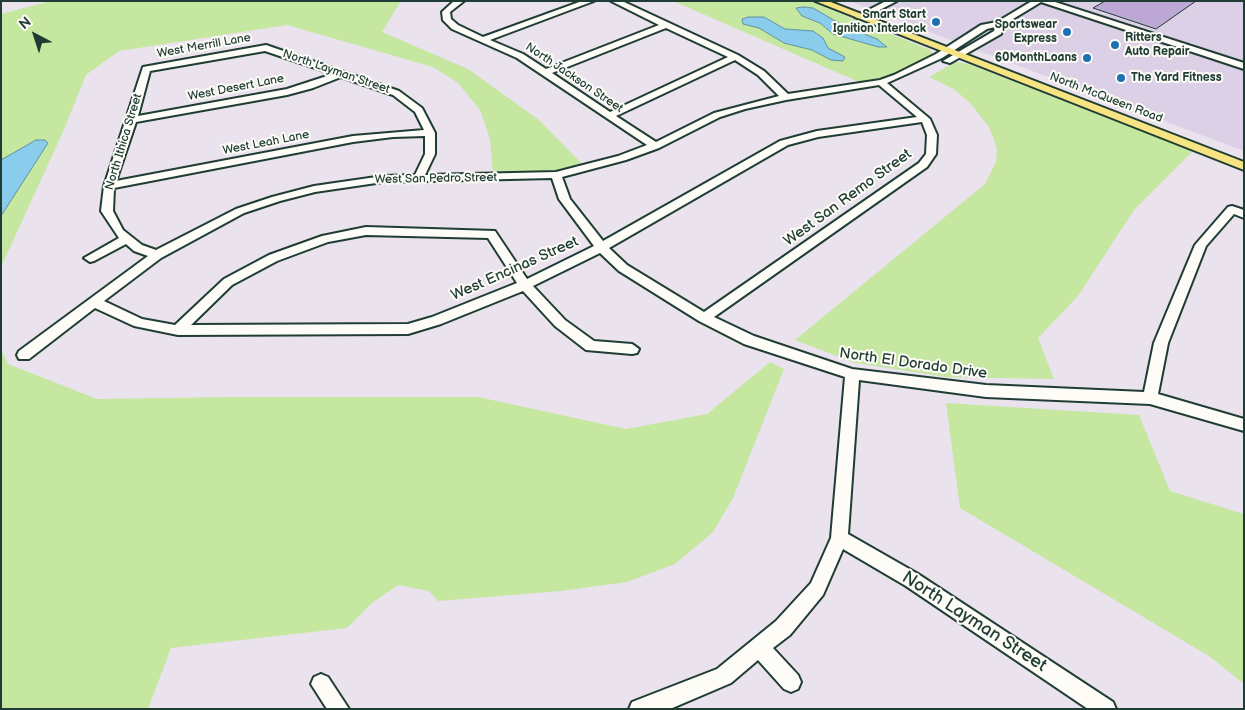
<!DOCTYPE html>
<html>
<head>
<meta charset="utf-8">
<style>
	body { margin:0 }
	#map { position:relative; width:1245px; height:710px; overflow:hidden; background:#eae2ed; font-family:"Balsamiq Sans",sans-serif }
	canvas { display:block }
	.frame { position:absolute; inset:0; border:2px solid #1f3d34; pointer-events:none }
	.north { position:absolute; left:10px; top:10px; width:50px; height:50px; -webkit-text-stroke:4px #fdfcf7; paint-order:stroke; rotate:320deg; font-size:14px; font-weight:700; line-height:20px; text-align:center; color:#1f3d34 }
	.north::after { content:''; display:block; margin:auto; width:18px; height:22px; background:#1f3d34; clip-path:polygon(50% 0,100% 100%,50% 72%,0 100%) }
</style>
</head>
<body>
<div id="map">
<canvas width="1245" height="710"></canvas>
<div class="frame"></div>
<div class="north">N</div>
</div>
<script>
const c = document.querySelector('canvas').getContext('2d');
c.lineJoin = 'round';
function paint(path, color) { c.fillStyle = color; c.fill(path, 'evenodd'); }
const shape = rows => new Path2D(rows.map(r => 'M' + r).join(''));
function trace(path, color, width, dash) { c.strokeStyle = color; c.lineWidth = width; c.lineCap = dash ? 'butt' : 'round'; c.setLineDash(dash || []); c.stroke(path); }
function label(font, color, halo, rows, align = 'center') {
  c.font = font + ' "Balsamiq Sans",sans-serif'; c.lineWidth = 4; c.setLineDash([]); c.textBaseline = 'middle'; c.strokeStyle = halo; c.fillStyle = color; for (const [text, x, y, turn = 0] of rows) {
    c.save(); c.translate(x, y); c.rotate((+turn || 0) * Math.PI / 180); c.textAlign = isNaN(turn) ? turn : align; if (halo) c.strokeText(text, 0, 0); c.fillText(text, 0, 0); c.restore();
  }
}
paint(shape([
	[849,1,1244,1,1244,151,982,52]
]), '#dcd0e6');
paint(shape([
	[51,1,401,1,382,32,468,69,539,120,584,166,539,174,493,174,490,139,480,110,458,83,433,67,287,25,119,51,86,75,62,134,1,267,1,14],
	[673,1,810,1,930,50,934,55,897,74,859,82],
	[955,62,969,64,1193,151,1134,210,1078,296,1038,338,1054,379,947,377,855,363,795,340,985,184,996,162,997,148,989,127,971,104,954,89,929,77],
	[1,349,8,364,97,399,233,397,478,397,626,429,707,414,770,362,784,369,733,498,713,532,675,564,627,582,561,591,438,601,429,591,398,585,372,603,347,628,171,648,148,709,1,709],
	[946,403,1139,415,1170,491,1244,514,1244,684,1209,656,960,508]
]), '#c5e7a0');
const water = shape([
	[803,7,813,8,844,26,877,39,887,47,878,47,833,34,820,23,802,16,796,8,803,7],
	[749,17,764,17,785,29,813,31,823,38,828,48,845,57,843,61,831,60,812,50,784,43,759,28,743,24,742,19,749,17],
	[36,140,45,140,48,143,1,216,1,160,36,140]
]);
paint(water, '#89cceb');
trace(water, '#5f93a2', 1);
const building = shape([
	[1105,1,1196,1,1156,29,1093,8,1105,1]
]);
paint(building, '#bda7d5');
trace(building, '#1f3d34', 1);
const minor = shape([
	[454,1,464,1,450,12,451,19,458,25,483,37,582,1,594,1,490,40,523,54,546,69,659,25,611,1,622,1,738,55,764,71,788,94,880,80,894,75,936,54,981,25,997,22,1032,1,1052,1,1244,63,1244,69,1041,2,1003,25,1001,34,950,63,943,61,994,31,995,27,987,29,942,58,887,83,930,119,937,135,936,154,927,167,714,317,754,336,852,369,986,385,1144,392,1154,343,1195,245,1228,207,1232,206,1244,210,1244,218,1234,214,1206,246,1168,343,1158,394,1244,419,1244,431,1150,404,986,397,859,380,848,534,918,574,1113,702,1116,709,1088,709,906,586,843,549,823,595,790,635,773,648,798,675,801,682,798,689,791,692,784,689,758,660,731,683,670,709,629,709,632,702,717,669,776,621,811,583,831,538,845,377,744,344,699,321,619,271,600,253,533,286,565,320,594,341,632,344,639,349,637,353,632,354,586,350,555,326,523,291,441,324,408,334,178,335,134,326,95,308,29,359,19,359,17,355,19,351,148,256,134,251,126,244,94,261,90,262,84,258,119,238,101,211,104,186,143,67,266,45,399,91,422,108,435,133,435,154,425,175,556,172,618,156,647,145,517,58,452,29,443,20,442,12,454,1],
	[666,28,728,57,610,112,552,73,666,28],
	[265,51,333,74,287,89,138,116,150,71,265,51],
	[735,60,758,75,779,96,714,113,656,142,616,116,735,60],
	[341,77,393,95,415,112,424,130,353,136,116,181,136,122,287,95,313,88,341,77],
	[879,85,917,117,817,131,780,141,603,241,570,199,562,177,626,160,659,148,720,117,745,109,786,100,879,85],
	[922,122,927,135,926,154,919,163,704,312,627,265,609,248,788,145,818,137,922,122],
	[425,136,425,154,415,175,383,176,314,186,272,197,236,209,156,250,142,245,123,230,113,211,114,188,353,142,393,137,425,136],
	[552,178,559,199,594,246,527,279,495,231,366,227,322,236,269,255,224,279,175,325,142,319,104,301,161,258,244,213,280,201,315,192,383,182,552,178],
	[366,235,488,238,517,283,432,317,408,324,191,325,232,285,277,261,328,242,366,235],
	[886,1,897,1,862,19,855,17,886,1],
	[321,674,328,677,349,709,327,709,311,684,314,677,321,674]
]);
const major = shape([
	[815,1,828,1,1244,162,1244,170,815,1]
]);
trace(minor, '#1f3d34', 4);
trace(major, '#1f3d34', 4);
paint(minor, '#fdfcf7');
paint(major, '#f6e381');
for (const [x, y, r, color] of [
	[936,22,5,"#1f6fb2"],
	[1067,32,5,"#1f6fb2"],
	[1115,45,5,"#1f6fb2"],
	[1087,58,5,"#1f6fb2"],
	[1121,78,5,"#1f6fb2"]
]) { const dot = new Path2D(); dot.arc(x, y, r, 0, 2 * Math.PI); c.fillStyle = color; c.fill(dot); trace(dot, '#fdfcf7', 2); }
label('bold 12px', '#1f3d34', '#fdfcf7', [
	["Smart Start",926,15],
	["Ignition Interlock",926,29],
	["Sportswear",1057,25],
	["Express",1057,39],
	["Ritters",1125,38,"left"],
	["Auto Repair",1125,52,"left"],
	["60MonthLoans",1077,58],
	["The Yard Fitness",1131,78,"left"]
], 'right');
label('12px', '#1f3d34', '#fdfcf7', [
	["West Merrill Lane",204,46,-10],
	["North Layman Street",336,72,19],
	["North Jackson Street",574,78,34],
	["West Desert Lane",236,88,-11],
	["North McQueen Road",1106,98,21],
	["North Ithica Street",124,142,-73],
	["West Leah Lane",266,143,-11],
	["West San Pedro Street",436,179,-1]
]);
label('15px', '#1f3d34', '#fdfcf7', [
	["West San Remo Street",848,198,-36],
	["West Encinas Street",515,269,-24],
	["North El Dorado Drive",913,364,8]
]);
label('18px', '#1f3d34', '#fdfcf7', [
	["North Layman Street",974,622,33]
]);
</script>
</body>
</html>
